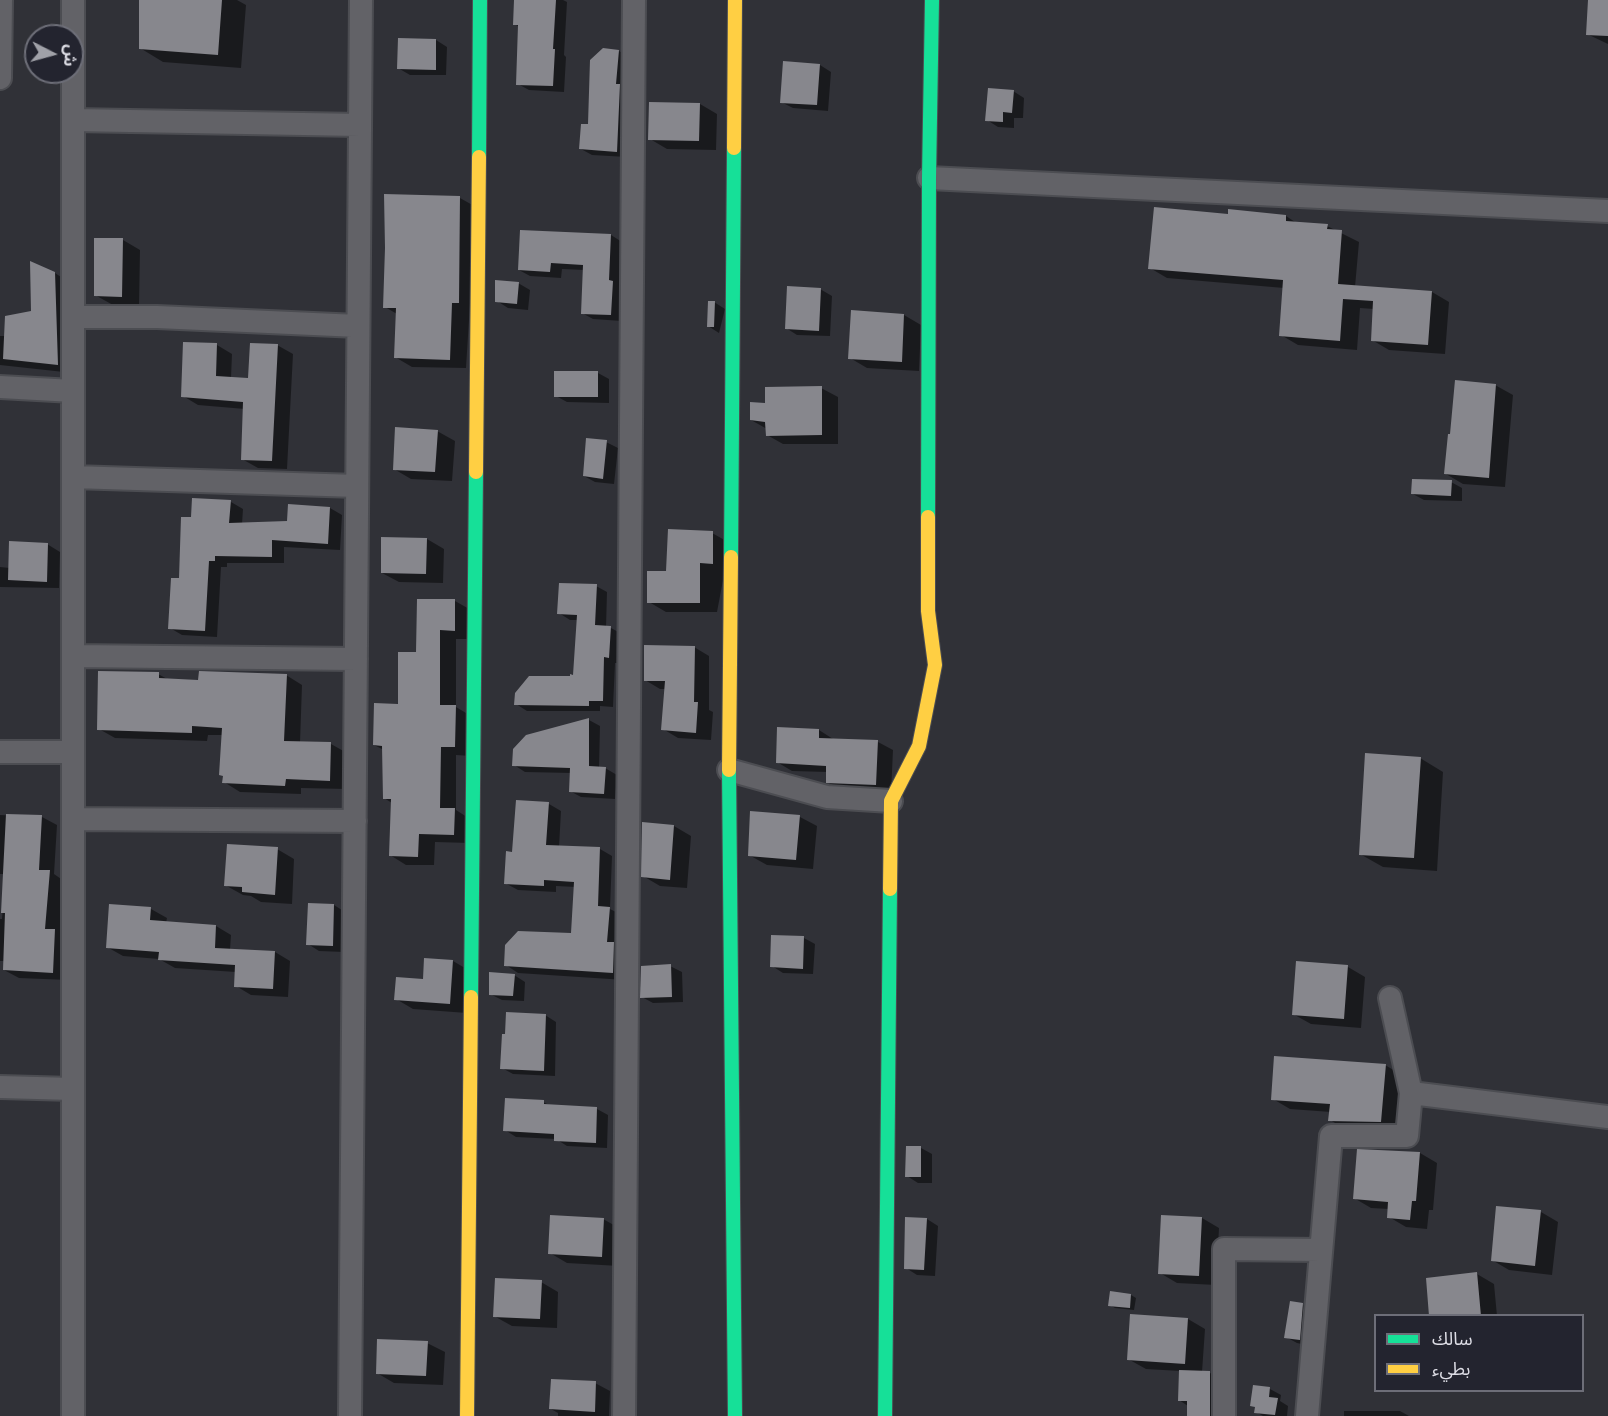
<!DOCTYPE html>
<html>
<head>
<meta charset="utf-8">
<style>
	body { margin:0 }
	#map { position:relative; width:1608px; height:1416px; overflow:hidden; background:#303137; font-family:Arial,"Noto Sans Arabic",sans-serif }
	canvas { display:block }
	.legend { position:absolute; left:1374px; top:1314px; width:210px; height:78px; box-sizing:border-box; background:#23242f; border:2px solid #6d6e78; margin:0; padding:8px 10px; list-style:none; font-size:18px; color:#dddde5 }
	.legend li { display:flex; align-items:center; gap:12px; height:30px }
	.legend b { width:30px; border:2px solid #6d6e78 }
	.north { position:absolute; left:24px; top:24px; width:60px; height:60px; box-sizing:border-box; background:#23242f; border:2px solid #6d6e78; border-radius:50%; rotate:96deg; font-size:16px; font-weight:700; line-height:24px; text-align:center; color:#dddde5 }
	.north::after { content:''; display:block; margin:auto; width:21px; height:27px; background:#a0a1a8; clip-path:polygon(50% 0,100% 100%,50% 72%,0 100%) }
</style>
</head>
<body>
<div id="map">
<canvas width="1608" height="1416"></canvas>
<ul class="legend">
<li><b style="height:8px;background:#16e098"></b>سالك</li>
<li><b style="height:8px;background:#ffcf43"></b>بطيء</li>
</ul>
<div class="north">ش</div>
</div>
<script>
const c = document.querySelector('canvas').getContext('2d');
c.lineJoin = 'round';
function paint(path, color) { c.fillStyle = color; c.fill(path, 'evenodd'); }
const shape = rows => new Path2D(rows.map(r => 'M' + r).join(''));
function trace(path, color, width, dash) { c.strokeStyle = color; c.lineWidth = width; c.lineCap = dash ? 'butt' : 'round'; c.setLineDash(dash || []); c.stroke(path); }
paint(shape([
	[140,0,237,0,246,5,241,68,163,62,140,48],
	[515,0,563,0,567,2,564,55,566,57,564,92,529,90,518,84,520,27,514,24],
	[1589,0,1608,0,1608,44,1587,34],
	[436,40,447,47,446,75,410,75,398,68],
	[619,51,630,57,627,157,592,155,581,149],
	[820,65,831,72,828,111,793,108,781,102],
	[1013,91,1024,98,1023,118,1014,118,1014,128,998,127,987,120],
	[700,104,717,114,716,150,667,149,650,139],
	[460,198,476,207,466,368,412,367,395,357,397,314,385,307],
	[1229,216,1286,216,1298,224,1327,226,1359,242,1355,287,1432,292,1449,302,1445,354,1389,350,1372,340,1374,309,1360,308,1357,350,1298,345,1281,335,1284,288,1167,278,1150,268],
	[611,235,622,242,620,286,624,289,622,321,593,319,582,313,584,270,562,269,561,278,530,276,519,270],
	[123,240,140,250,139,306,113,305,95,295],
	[55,273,70,283,73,373,0,365,0,336,6,336,32,312],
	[518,283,530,290,528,310,508,308,497,301],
	[820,289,832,296,830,336,797,335,786,328],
	[714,302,725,309,719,333,708,326],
	[853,312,904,315,921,325,919,371,867,368,850,358],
	[217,345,232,354,231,378,250,379,277,345,293,354,287,469,258,468,242,459,245,409,198,405,183,396],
	[598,373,609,379,609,403,567,402,556,396],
	[1495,385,1513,395,1505,487,1463,484,1446,474],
	[821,388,838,397,838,444,783,444,767,435,767,429,751,420,767,405],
	[437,431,455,441,452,481,411,479,394,469],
	[606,442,618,448,614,484,595,482,584,476],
	[1451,482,1462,488,1462,501,1424,500,1413,494],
	[231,502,243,509,242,524,288,522,330,508,342,515,340,550,284,547,284,563,227,563,227,567,221,567,217,637,182,635,170,628,192,519],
	[712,533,730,543,717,612,666,612,649,602,667,572],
	[427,539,444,549,443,583,399,582,382,573],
	[47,544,60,552,59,588,0,587,0,567,10,568],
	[596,586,607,592,606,628,611,628,622,634,620,663,615,663,613,707,600,706,600,711,527,711,516,704,575,676,578,620,570,620,559,613],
	[455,601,471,610,470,639,456,639,456,707,471,716,471,756,456,755,456,810,470,819,470,843,435,842,434,865,406,865,390,855,392,803,384,798,384,750,374,745,399,705,418,653],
	[694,647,709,656,709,710,713,712,711,740,678,738,663,729,666,689,660,689,645,680],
	[158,674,169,680,200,682,286,675,302,685,300,743,331,744,347,753,346,789,301,788,301,794,240,792,224,782,223,735,208,735,207,741,115,738,99,729],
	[589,720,600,726,599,768,605,768,617,775,615,799,581,797,570,791,572,773,525,772,514,765],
	[819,730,833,739,878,742,893,750,891,793,842,790,827,782,828,772,792,771,777,762],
	[1420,758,1443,772,1437,871,1383,867,1360,854],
	[549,804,561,811,559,847,600,849,612,856,610,909,622,915,625,980,518,973,506,965,572,935,576,887,556,886,556,892,518,890,505,883,514,853],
	[0,815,42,817,57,825,54,874,64,881,60,934,70,939,68,980,19,978,4,970,5,961,0,961,0,919,2,919,6,874,0,874],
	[800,817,817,826,813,869,767,865,749,855],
	[674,826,691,836,687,888,660,886,643,876],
	[277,849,294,859,292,904,261,902,251,896,243,895,225,885],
	[111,905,151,909,167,918,166,923,216,926,231,935,230,950,275,952,290,961,288,997,251,995,236,986,236,972,175,968,159,959,123,956,107,947],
	[334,905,345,912,344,952,319,951,308,944],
	[804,938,815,944,813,974,783,973,772,966],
	[453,961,470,971,467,1013,413,1009,396,999],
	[670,966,682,972,683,1002,653,1003,642,997],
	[1348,967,1365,977,1361,1028,1311,1024,1293,1014],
	[514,975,525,982,524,1001,502,1000,490,994],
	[545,1015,556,1022,555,1076,513,1074,502,1068],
	[1385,1065,1402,1075,1398,1132,1347,1130,1330,1120,1331,1112,1290,1109,1273,1099],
	[543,1102,551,1106,597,1109,608,1115,607,1148,567,1146,556,1139,516,1137,505,1130],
	[921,1148,932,1154,932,1183,918,1183,907,1176],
	[1420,1153,1437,1163,1433,1210,1429,1210,1427,1229,1406,1227,1389,1217,1389,1209,1371,1208,1354,1198],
	[1541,1212,1558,1222,1552,1275,1509,1270,1492,1260],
	[1202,1218,1219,1228,1216,1285,1177,1283,1160,1273],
	[603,1219,621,1229,619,1266,567,1263,550,1253],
	[927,1219,938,1226,935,1276,917,1275,906,1268],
	[1477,1274,1494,1284,1497,1316,1431,1316],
	[541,1282,558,1292,557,1328,512,1326,494,1316],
	[1131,1295,1136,1298,1134,1310,1115,1308,1110,1305],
	[1303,1305,1314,1311,1311,1346,1297,1343,1286,1337],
	[1188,1319,1205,1329,1202,1372,1210,1373,1223,1380,1223,1416,1188,1416,1188,1406,1179,1400,1180,1371,1146,1369,1128,1359],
	[427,1343,445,1352,443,1385,394,1383,377,1373],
	[595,1383,610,1391,609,1416,558,1416,558,1413,551,1409],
	[1254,1387,1270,1389,1281,1395,1280,1401,1288,1406,1287,1416,1263,1416,1256,1412],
	[1344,1411,1400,1411,1409,1416,1344,1416]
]), '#0007');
paint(shape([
	[139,0,222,0,218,55,139,49],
	[514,0,556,0,553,49,555,49,553,86,516,85,518,25,513,25],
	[1588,0,1608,0,1608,36,1586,35],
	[398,38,436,39,436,70,397,69],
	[603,48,619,50,616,84,620,84,617,152,579,149,581,124,588,124,590,60],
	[783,61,820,64,817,105,780,103],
	[988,88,1014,90,1012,113,1003,112,1003,122,985,121],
	[649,102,700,103,699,141,648,140],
	[384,194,460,196,459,303,452,303,450,360,394,358,396,308,383,308,385,248],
	[1154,207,1228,214,1228,209,1286,215,1286,221,1328,224,1327,229,1342,230,1338,284,1432,291,1428,345,1371,341,1373,301,1343,299,1340,341,1279,336,1283,280,1148,269],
	[520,230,611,234,609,280,613,281,611,315,581,314,583,265,551,263,550,272,518,270],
	[94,238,123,238,122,297,94,296],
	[30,261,55,272,58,365,3,359,5,316,31,311],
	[495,280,519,282,517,304,495,302],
	[787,286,821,288,819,331,785,329],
	[708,301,715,301,714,327,707,327],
	[851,310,904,314,902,362,848,359],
	[183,342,217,343,216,376,248,378,250,343,278,344,272,461,241,460,243,402,181,397],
	[554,371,598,371,598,397,554,397],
	[1455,380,1496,384,1489,478,1444,474,1448,434,1450,434],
	[822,386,822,435,766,436,765,422,750,420,750,402,765,403,765,387],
	[395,427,438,430,435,472,393,470],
	[586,438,607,440,603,479,583,476],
	[1412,479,1452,480,1451,496,1411,494],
	[192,498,231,500,229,523,287,521,288,504,330,507,328,544,272,540,272,557,215,556,215,561,209,561,205,631,168,629,171,578,179,578,181,517,191,517],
	[668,529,713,531,713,564,700,563,700,603,647,603,647,571,666,571],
	[381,537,427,538,426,574,381,573],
	[9,541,48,543,47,582,8,580],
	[559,583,597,584,595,625,611,626,609,658,604,657,603,701,589,701,589,706,514,705,515,693,529,676,570,676,570,674,573,675,577,615,557,614],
	[417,599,455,599,455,631,440,630,440,705,456,705,455,747,441,747,440,808,455,808,454,835,419,834,418,857,389,856,391,799,383,799,382,746,373,745,374,703,398,704,398,652,416,652],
	[644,645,695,646,694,702,698,702,696,733,661,730,665,681,644,681],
	[98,671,159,672,159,678,198,680,199,671,287,674,284,741,331,742,330,781,286,779,285,786,222,783,223,776,219,775,222,728,192,726,192,733,97,730],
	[589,718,589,766,606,767,604,794,569,792,570,768,512,766,513,749,526,735],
	[777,727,819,729,819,738,878,740,876,785,826,783,826,766,776,763],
	[1365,753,1421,757,1414,858,1359,855],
	[516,800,549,802,546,845,600,847,598,906,610,907,607,942,614,942,613,973,504,966,505,945,518,931,571,933,574,882,544,880,544,886,504,884,506,851,512,852],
	[750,811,800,815,796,860,748,856],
	[6,814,42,815,39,870,50,870,45,929,55,929,53,973,3,970,5,913,1,913],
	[642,822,674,825,670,880,641,877],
	[227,844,278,847,275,895,242,892,242,887,224,886],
	[308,903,334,904,333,946,306,945],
	[109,904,151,907,150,920,216,925,215,948,275,951,273,989,234,987,235,965,158,960,159,952,106,948],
	[771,935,804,936,803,969,770,967],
	[424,958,453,960,450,1004,394,1000,396,977,423,979],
	[1296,961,1348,965,1344,1019,1292,1015],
	[671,964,672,997,640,998,641,966],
	[489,972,515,974,513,996,489,995],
	[506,1012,546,1014,544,1071,500,1069,502,1034,505,1034],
	[1274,1056,1386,1064,1381,1122,1328,1121,1330,1104,1271,1100],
	[505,1098,544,1100,544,1104,597,1107,596,1143,554,1141,554,1134,503,1131],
	[906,1146,921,1146,921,1177,905,1177],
	[1357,1149,1420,1152,1416,1201,1412,1201,1410,1220,1387,1218,1388,1202,1353,1199],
	[1496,1206,1541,1210,1535,1266,1491,1261],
	[550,1215,604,1218,602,1257,548,1254],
	[1161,1215,1202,1217,1199,1276,1158,1274],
	[905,1217,927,1218,924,1270,904,1269],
	[1477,1272,1481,1316,1429,1316,1426,1278],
	[495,1278,542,1280,540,1319,493,1317],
	[1110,1291,1131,1294,1130,1308,1108,1306],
	[1290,1301,1303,1303,1300,1340,1284,1338],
	[1130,1314,1188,1318,1185,1364,1127,1360],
	[377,1339,428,1341,426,1376,376,1374],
	[1179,1370,1210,1371,1210,1416,1187,1416,1187,1401,1178,1401],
	[551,1379,596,1381,595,1412,549,1409],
	[1253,1385,1270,1387,1269,1397,1278,1398,1275,1415,1254,1413,1255,1407,1250,1406]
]), '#87878d');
const street = shape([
	[73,0,73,1416],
	[0,78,1,0],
	[73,120,360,125],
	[929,178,1608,211],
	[73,317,157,317,358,326],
	[0,387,73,391],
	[73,477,357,486],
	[73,656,356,659],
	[0,752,73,752],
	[729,770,827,797,891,801],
	[73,819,355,821],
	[0,1087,73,1089],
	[1411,1093,1608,1117],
	[350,1416,361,0],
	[624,1416,634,0],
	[1224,1416,1224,1249,1321,1250],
	[1307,1416,1331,1136,1407,1136,1411,1093,1390,998]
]);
const fast = shape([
	[479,157,480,0],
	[928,517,929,178,932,0],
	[731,557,734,148],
	[729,770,735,1416],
	[471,997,476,472],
	[885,1416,890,889]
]);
const slow = shape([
	[734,148,735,0],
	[476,472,479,157],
	[729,770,731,557],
	[890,889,891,801,919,746,935,665,928,611,928,517],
	[467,1416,471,997]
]);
trace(street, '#4c4d52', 26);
trace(fast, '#4c4d52', 16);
trace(slow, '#4c4d52', 16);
trace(street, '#626267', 22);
trace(fast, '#16e098', 14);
trace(slow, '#ffcf43', 14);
</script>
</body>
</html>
